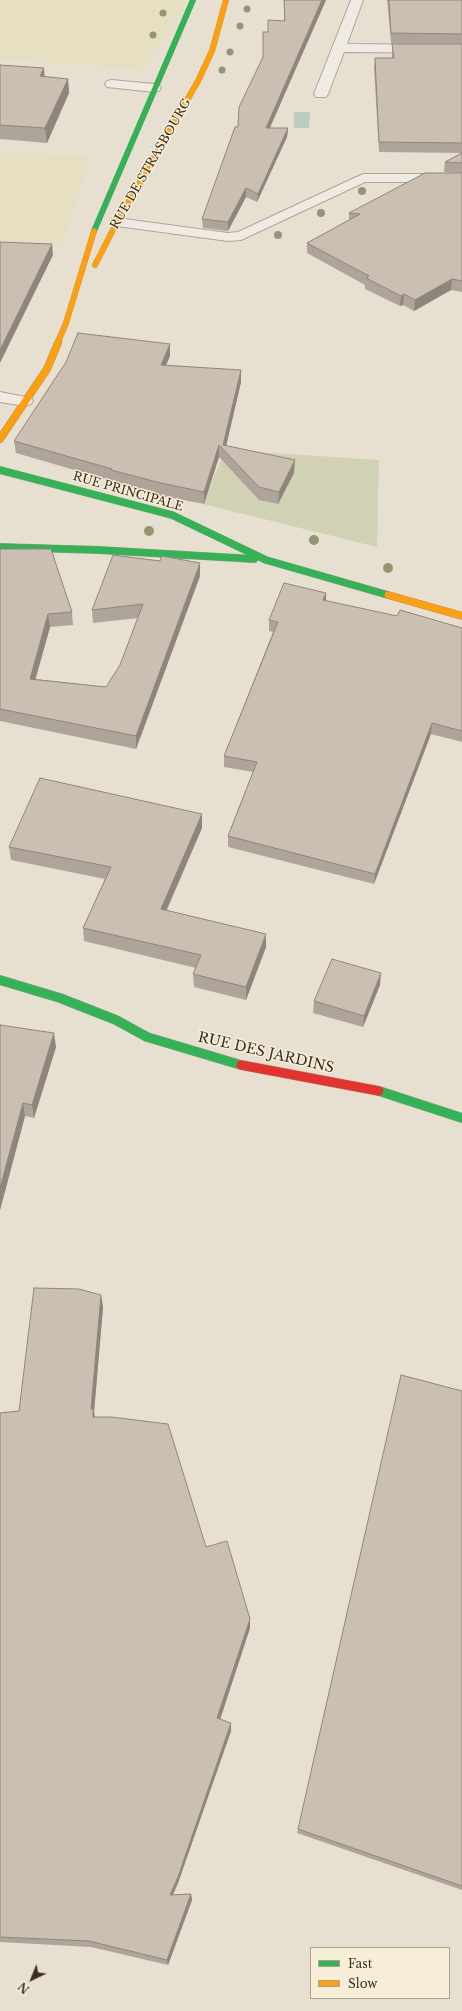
<!DOCTYPE html>
<html>
<head>
<meta charset="utf-8">
<style>
	body { margin:0 }
	#map { position:relative; width:462px; height:2011px; overflow:hidden; background:#e7e0d1; font-family:"Libre Baskerville",serif }
	canvas { display:block }
	.legend { position:absolute; left:310px; top:1947px; width:140px; height:52px; box-sizing:border-box; background:#f7eed8; border:1px solid #ada18e; margin:0; padding:5px 7px; list-style:none; font-size:12px; color:#3d2e20 }
	.legend li { display:flex; align-items:center; gap:8px; height:20px }
	.legend b { width:20px; border:1px solid #ada18e }
	.north { position:absolute; left:12px; top:1959px; width:40px; height:40px; -webkit-text-stroke:3px #f7eed8; paint-order:stroke; rotate:223deg; font-size:11px; font-weight:700; line-height:16px; text-align:center; color:#3d2e20 }
	.north::after { content:''; display:block; margin:auto; width:14px; height:18px; background:#3d2e20; clip-path:polygon(50% 0,100% 100%,50% 72%,0 100%) }
</style>
</head>
<body>
<div id="map">
<canvas width="462" height="2011"></canvas>
<ul class="legend">
<li><b style="height:5px;background:#30b455"></b>Fast</li>
<li><b style="height:5px;background:#ff9f0a"></b>Slow</li>
</ul>
<div class="north">N</div>
</div>
<script>
const c = document.querySelector('canvas').getContext('2d');
c.lineJoin = 'round';
function paint(path, color) { c.fillStyle = color; c.fill(path, 'evenodd'); }
const shape = rows => new Path2D(rows.map(r => 'M' + r).join(''));
function trace(path, color, width, dash) { c.strokeStyle = color; c.lineWidth = width; c.lineCap = dash ? 'butt' : 'round'; c.setLineDash(dash || []); c.stroke(path); }
function label(font, color, halo, rows, align = 'center') {
  c.font = font + ' "Libre Baskerville",serif'; c.lineWidth = 3; c.setLineDash([]); c.textBaseline = 'middle'; c.strokeStyle = halo; c.fillStyle = color; for (const [text, x, y, turn = 0] of rows) {
    c.save(); c.translate(x, y); c.rotate((+turn || 0) * Math.PI / 180); c.textAlign = isNaN(turn) ? turn : align; if (halo) c.strokeText(text, 0, 0); c.fillText(text, 0, 0); c.restore();
  }
}
paint(shape([
	[0,0,189,0,144,70,0,59],
	[0,152,91,157,63,243,0,241]
]), '#e6dfc2');
paint(shape([
	[225,450,379,460,377,547,203,504]
]), '#d1d1b3');
paint(shape([
	[294,112,310,112,309,128,294,128]
]), '#bcccc2');
const lane = shape([
	[112,80,154,84,159,85,161,88,159,91,154,92,107,87,105,84,107,81,112,80],
	[0,392,31,398,33,401,31,404,25,406,0,402,0,392]
]);
const street = shape([
	[351,0,363,0,347,44,462,45,462,53,344,52,328,94,326,97,316,97,314,94,351,0],
	[363,174,462,174,462,182,365,182,241,240,228,241,117,226,112,225,110,222,112,219,117,218,228,233,238,232,363,174]
]);
const fastFar2 = shape([
	[94,231,193,0]
]);
const fastFar1 = shape([
	[0,470,172,515,266,560,388,595],
	[0,547,99,550,254,559]
]);
const fast = shape([
	[0,980,60,998,116,1020,147,1037,241,1065],
	[379,1091,462,1118]
]);
const slowFar1 = shape([
	[95,265,117,222,198,81,212,51,226,0],
	[57,344,66,323,94,231]
]);
const slow = shape([
	[0,439,47,369,58,343],
	[388,595,462,616]
]);
const jam = shape([
	[241,1065,379,1091]
]);
trace(lane, '#ada599', 2);
trace(street, '#ada599', 2);
trace(fastFar2, '#9c958a', 6);
trace(fastFar1, '#9c958a', 8);
trace(fast, '#9c958a', 10);
trace(slowFar1, '#9c958a', 6);
trace(slow, '#9c958a', 8);
trace(jam, '#9c958a', 10);
paint(lane, '#efebe3');
paint(street, '#efebe3');
trace(fastFar2, '#30b455', 5.5);
trace(fastFar1, '#30b455', 7);
trace(fast, '#30b455', 9);
trace(slowFar1, '#ff9f0a', 5.5);
trace(slow, '#ff9f0a', 7);
trace(jam, '#e5322d', 9);
c.fillStyle = '#929673';
for (const [x, y, r] of [
	[247,9,3.5],
	[163,13,3.5],
	[240,26,3.5],
	[153,35,3.5],
	[230,52,3.5],
	[222,70,3.5],
	[362,191,4],
	[321,213,4],
	[278,235,4],
	[149,531,5],
	[314,540,5],
	[388,568,5]
]) { c.beginPath(); c.arc(x, y, r, 0, 2 * Math.PI); c.fill(); }
paint(shape([
	[284,0,326,0,270,128,288,128,287,137,257,202,246,197,228,231,203,228,202,219,238,127,263,58,263,32,268,32,284,21],
	[387,0,462,0,462,44,391,43],
	[392,44,462,44,462,153,379,152,374,68,375,58,392,58],
	[0,65,44,68,44,77,68,79,69,93,47,143,0,139],
	[462,153,462,292,451,290,414,311,403,305,400,306,365,289,365,285,307,253,307,243,349,220,349,213,458,173,444,172,445,162],
	[170,344,170,356,166,365,241,370,241,382,226,446,294,473,278,504,259,500,219,457,204,504,162,496,112,482,112,481,16,453,14,441],
	[0,549,72,612,73,625,50,627,35,679,106,687,120,665,138,618,93,623,92,610,200,576,136,749,0,721],
	[326,593,326,601,397,616,462,628,462,742,431,734,374,884,228,847,228,836,253,772,224,767,224,756,273,632,269,631,269,620],
	[202,814,202,828,167,910,266,947,246,1000,194,987,193,974,196,968,84,941,83,928,105,879,11,860,9,847],
	[380,985,363,1027,313,1013,314,1001],
	[0,1025,56,1047,34,1118,25,1116,0,1210],
	[101,1295,103,1307,94,1412,95,1417,206,1547,250,1619,250,1628,220,1719,231,1731,178,1883,173,1895,191,1894,192,1900,168,1965,91,1947,0,1942,0,1413,19,1411],
	[462,1391,462,1890,297,1833,298,1829]
]), '#afa499');
paint(shape([
	[322,0,326,0,266,136,266,128],
	[44,68,45,82,40,76],
	[68,79,69,93,47,143,45,128],
	[288,128,287,137,257,202,258,194],
	[246,188,246,197,228,231,228,222],
	[52,244,53,255,0,363,0,350],
	[452,279,451,290,414,311,415,300],
	[404,294,403,305,400,306,401,296],
	[170,344,170,356,161,377,161,365],
	[241,370,241,382,225,451,223,445],
	[219,445,219,457,204,504,204,492],
	[295,460,294,473,278,504,279,492],
	[200,563,200,576,136,749,136,736],
	[326,593,326,604,323,600],
	[48,614,50,627,32,692,30,679],
	[432,723,431,734,374,884,375,874],
	[202,814,202,828,161,922,161,909],
	[266,934,266,947,246,1000,246,987],
	[381,973,380,985,363,1027,364,1016],
	[54,1033,56,1047,34,1118,32,1105],
	[23,1103,25,1116,0,1210,0,1188],
	[101,1295,103,1307,94,1412,95,1420,93,1421,91,1409],
	[250,1619,250,1628,218,1726,217,1718],
	[231,1723,231,1731,178,1883,170,1901,170,1895],
	[191,1894,192,1900,168,1965,167,1960]
]), '#8e867d');
const building = shape([
	[284,0,322,0,266,128,288,128,258,194,246,188,228,222,202,219,235,127,238,127,239,107,263,57,263,32,268,32,268,20,285,21,284,0],
	[389,0,462,0,462,34,391,33,389,0],
	[392,44,462,44,462,143,379,142,375,58,394,58,392,44],
	[0,65,44,68,40,76,68,79,45,128,0,125,0,65],
	[462,153,462,163,445,162,462,153],
	[425,173,462,173,462,281,452,279,415,300,404,294,401,296,366,278,369,276,307,243,360,214,349,213,425,173],
	[0,242,52,244,0,350,0,242],
	[78,333,170,344,161,365,241,370,223,445,295,460,279,492,259,487,219,445,204,492,161,483,111,470,112,469,14,441,66,362,78,333],
	[0,549,51,549,72,612,48,614,30,679,106,687,120,665,143,604,92,610,113,555,160,561,162,556,200,563,136,736,0,709,0,549],
	[284,583,326,593,323,600,397,616,400,610,462,628,462,731,432,723,375,874,228,836,257,762,224,756,278,622,269,620,284,583],
	[40,778,202,814,161,909,266,934,246,987,193,974,201,955,83,928,111,867,9,847,40,778],
	[332,959,381,973,364,1016,314,1001,332,959],
	[0,1025,54,1033,32,1105,23,1103,0,1188,0,1025],
	[34,1288,79,1289,101,1295,91,1409,93,1409,93,1417,111,1417,168,1424,206,1547,227,1541,250,1619,217,1718,231,1723,178,1877,170,1895,191,1894,167,1960,89,1941,0,1937,0,1413,19,1411,34,1288],
	[401,1375,462,1391,462,1886,298,1829,401,1375]
]);
paint(building, '#cbbfb2');
trace(building, '#8e867d', 1);
label('12px', '#3d2e20', '#f7eed8', [
	["RUE DE STRASBOURG",151,164,-60],
	["RUE PRINCIPALE",128,492,16]
]);
label('14px', '#3d2e20', '#f7eed8', [
	["RUE DES JARDINS",266,1053,13]
]);
</script>
</body>
</html>
